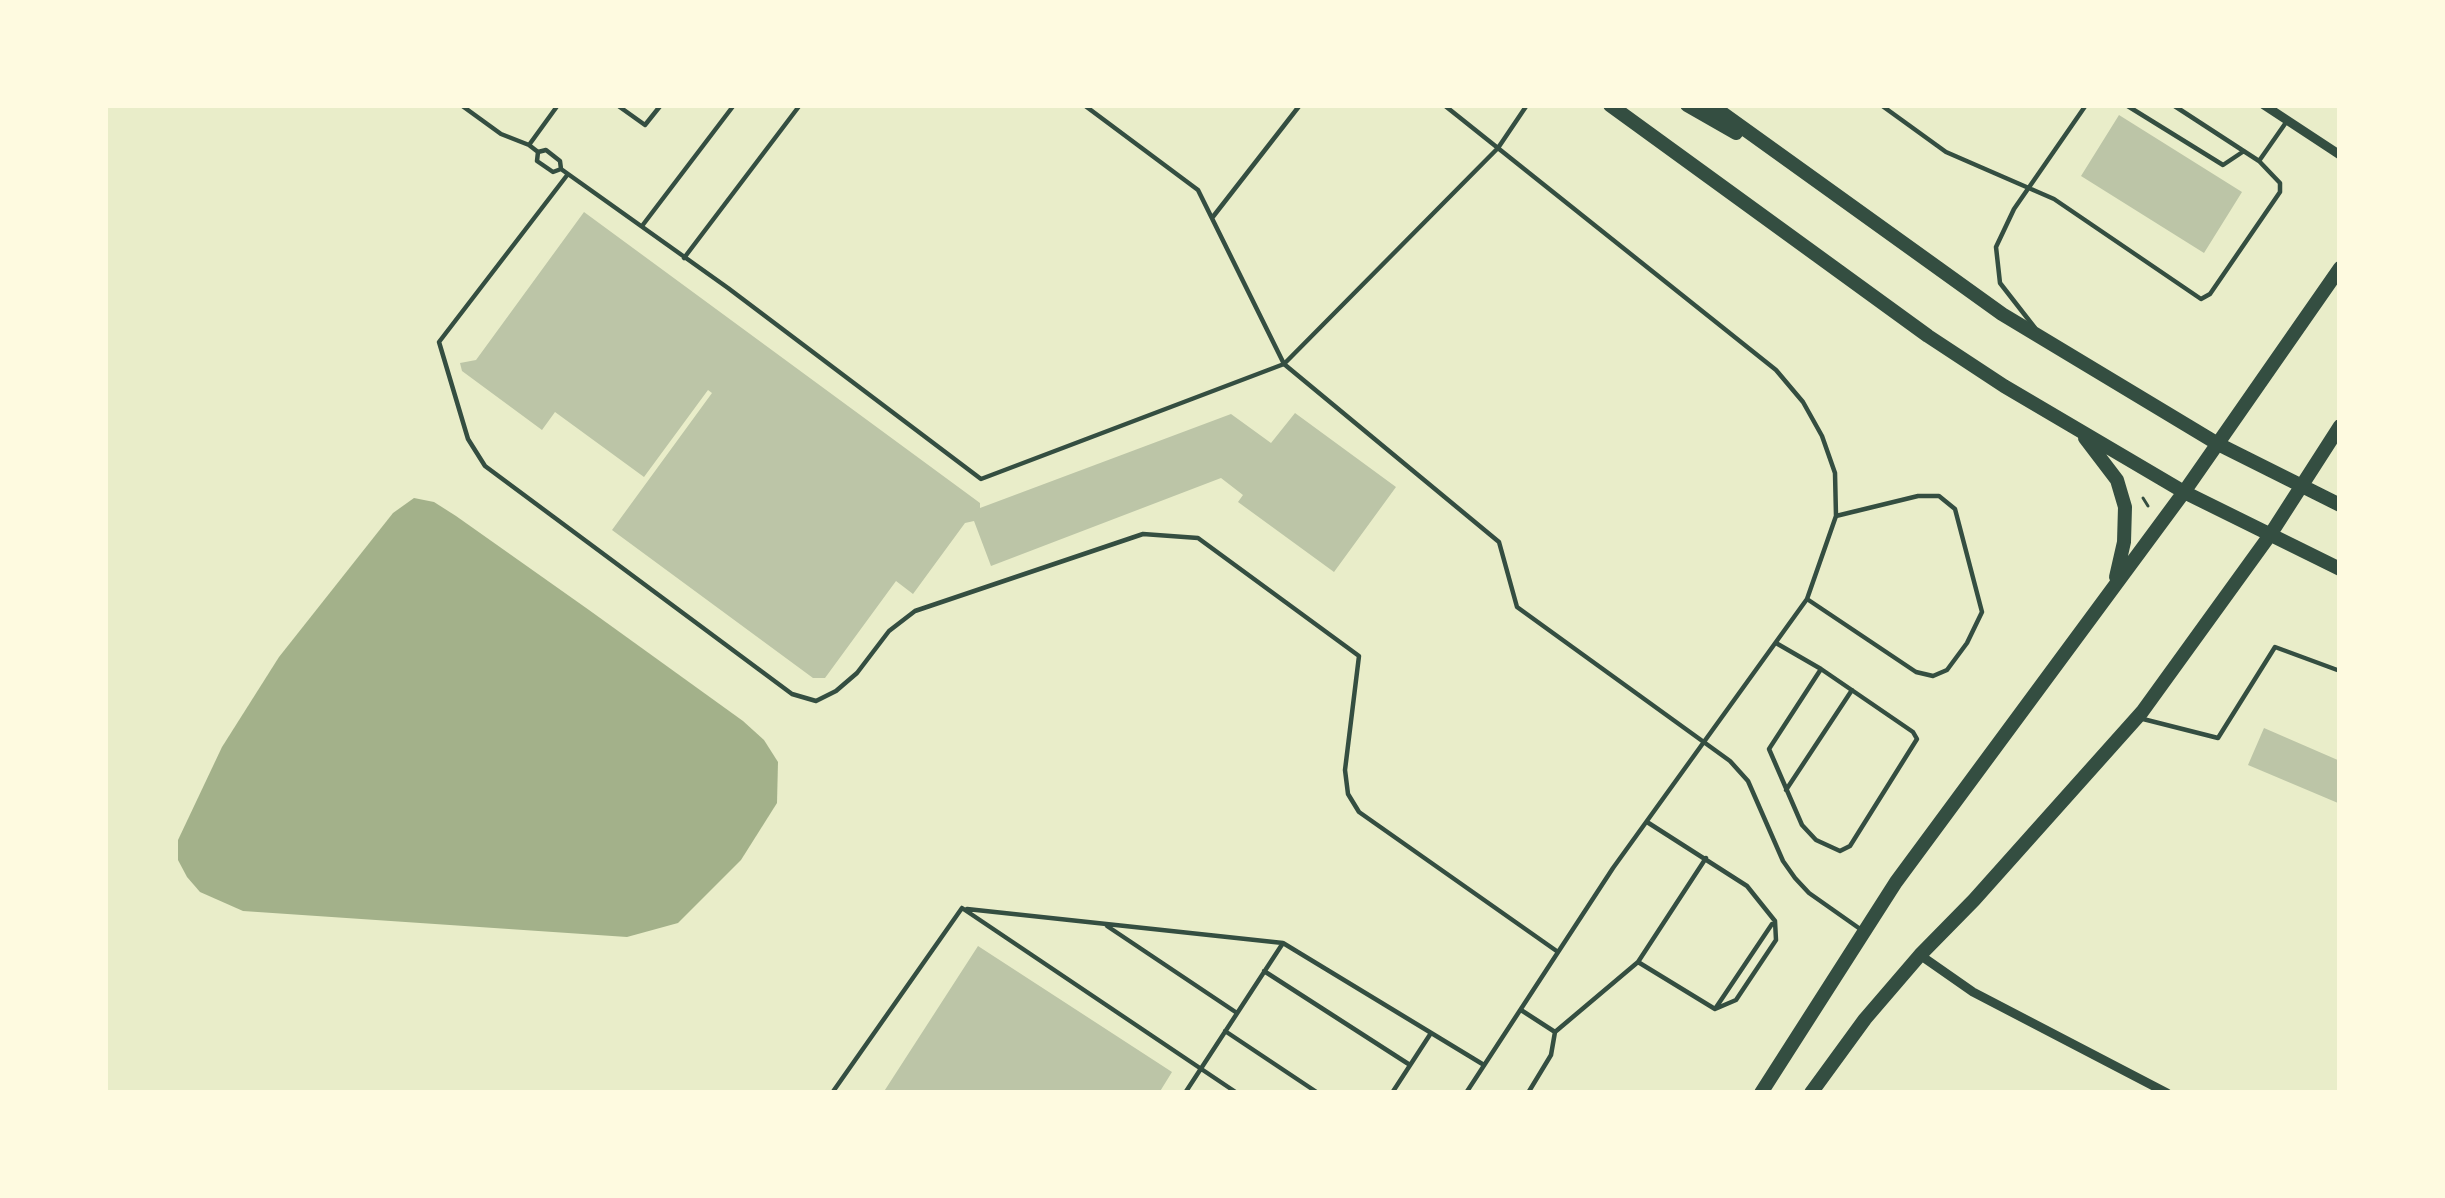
<!DOCTYPE html>
<html>
<head>
<meta charset="utf-8">
<style>
	body { margin:0 }
	#map { position:relative; width:2445px; height:1198px; overflow:hidden; background:#e9edc9; font-family:Helvetica,sans-serif }
	canvas { display:block }
	.frame { position:absolute; inset:0; border:108px solid #fefae0; pointer-events:none }
</style>
</head>
<body>
<div id="map">
<canvas width="2445" height="1198"></canvas>
<div class="frame"></div>
</div>
<script>
const c = document.querySelector('canvas').getContext('2d');
c.lineJoin = 'round';
function paint(path, color) { c.fillStyle = color; c.fill(path, 'evenodd'); }
const shape = rows => new Path2D(rows.map(r => 'M' + r).join(''));
function trace(path, color, width, dash) { c.strokeStyle = color; c.lineWidth = width; c.lineCap = dash ? 'butt' : 'round'; c.setLineDash(dash || []); c.stroke(path); }
paint(shape([
	[414,498,434,502,456,516,589,610,743,721,764,740,778,762,777,803,741,860,678,923,627,937,243,911,200,892,187,877,178,860,178,840,222,747,279,657,393,513]
]), '#a3b18a');
paint(shape([
	[2119,115,2242,192,2204,253,2081,176],
	[584,212,980,503,980,508,1231,414,1271,443,1295,413,1396,487,1334,572,1238,502,1243,495,1221,478,991,566,974,521,965,523,913,594,896,581,825,678,813,678,612,530,712,393,708,390,644,477,555,412,542,430,462,371,460,363,476,360],
	[2264,728,2340,761,2338,803,2248,765],
	[978,946,1172,1072,1159,1093,883,1093]
]), '#bcc5a7');
trace(shape([
	[2143,498,2148,506]
]), '#344e41', 3);
trace(shape([
	[461,105,501,134,529,145],
	[558,105,529,145,538,152,537,161,553,172,561,169,728,288,981,479,1284,364,1499,542,1517,607,1730,761,1748,781,1783,861,1795,878,1809,893,1863,931],
	[617,105,645,125,661,105],
	[1084,105,1198,190,1284,364,1498,148,1527,105],
	[1444,105,1776,370,1803,402,1822,436,1835,473,1836,516,1807,599,1613,868,1466,1093],
	[1881,105,1946,152,2054,199,2201,299,2210,294,2280,192,2280,183,2259,161,2173,105],
	[2126,105,2223,165,2244,151],
	[538,152,546,150,560,161,561,169],
	[2259,161,2287,121],
	[568,174,439,342,468,439,485,466,792,694,816,701,836,691,857,673,889,631,915,611,1143,534,1198,538,1359,656,1345,770,1348,794,1359,812,1558,952],
	[1212,218,1300,105],
	[642,226,734,105],
	[684,258,800,105],
	[2035,328,2000,283,1996,247,2014,209,2086,105],
	[1807,599,1916,672,1933,676,1947,670,1967,643,1982,612,1955,509,1939,496,1918,496,1836,516],
	[1776,643,1821,669,1769,749,1802,825,1816,840,1840,851,1850,846,1917,739,1913,732,1821,669],
	[2143,719,2218,738,2275,647,2340,671],
	[1786,790,1852,690],
	[962,908,1237,1093],
	[967,909,1283,943],
	[1107,926,1237,1013],
	[1638,962,1715,1009,1736,1000,1776,940,1775,921,1747,886,1647,822],
	[1264,971,1410,1065],
	[1715,1009,1772,924],
	[1521,1010,1555,1032,1551,1055,1528,1093],
	[1225,1031,1318,1093],
	[1555,1032,1638,962,1706,858],
	[832,1093,962,908],
	[1185,1093,1283,943,1484,1065],
	[1392,1093,1431,1033]
]), '#344e41', 4.5);
trace(shape([
	[2264,105,2340,155],
	[1920,955,1973,992,2167,1093]
]), '#344e41', 9);
trace(shape([
	[1610,105,1928,336,2004,386,2184,492,2340,569],
	[1687,105,1736,133],
	[1711,105,2002,314,2218,444,2340,505],
	[2085,438,2117,480,2125,507,2124,542,2116,577],
	[1761,1093,1896,882,2184,492,2340,268],
	[1811,1093,1865,1019,1920,955,1974,900,2142,712,2270,535,2340,426]
]), '#344e41', 14);
</script>
</body>
</html>
